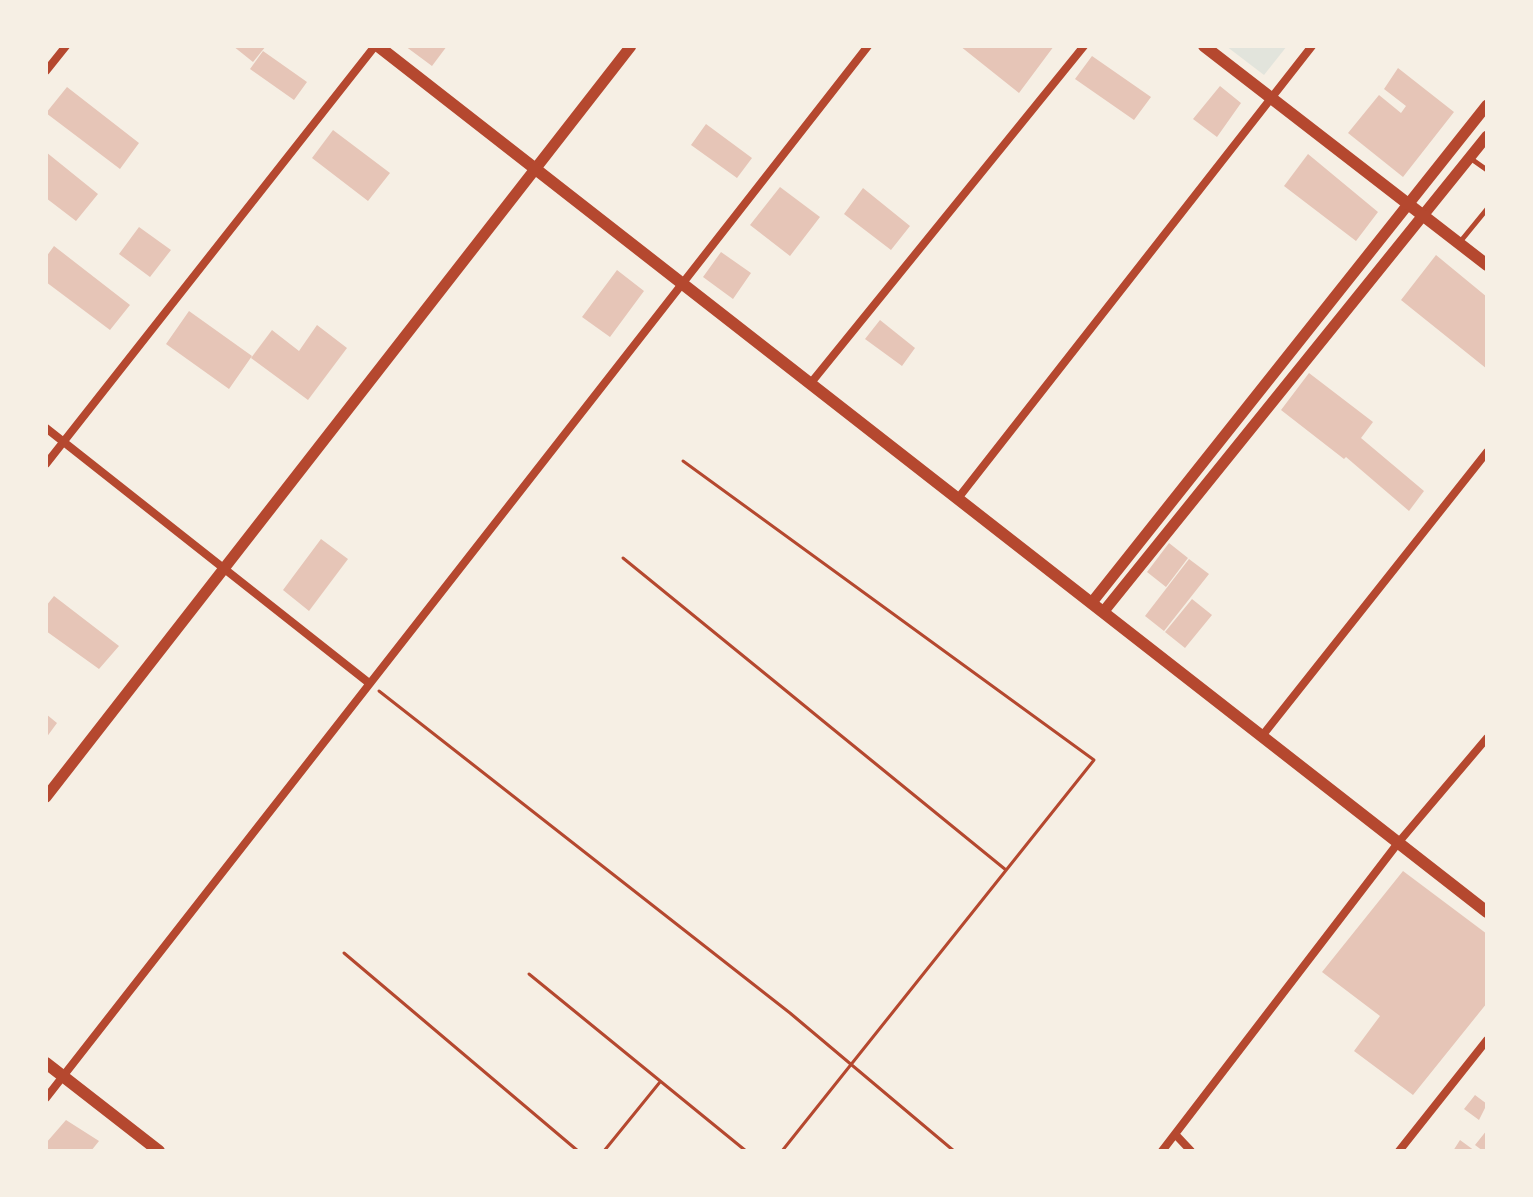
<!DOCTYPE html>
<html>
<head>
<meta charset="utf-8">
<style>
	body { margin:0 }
	#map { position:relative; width:1533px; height:1197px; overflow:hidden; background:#f6efe4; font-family:Signika,sans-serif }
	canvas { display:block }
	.frame { position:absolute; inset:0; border:48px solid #f6efe4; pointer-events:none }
</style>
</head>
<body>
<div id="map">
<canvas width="1533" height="1197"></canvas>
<div class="frame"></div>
</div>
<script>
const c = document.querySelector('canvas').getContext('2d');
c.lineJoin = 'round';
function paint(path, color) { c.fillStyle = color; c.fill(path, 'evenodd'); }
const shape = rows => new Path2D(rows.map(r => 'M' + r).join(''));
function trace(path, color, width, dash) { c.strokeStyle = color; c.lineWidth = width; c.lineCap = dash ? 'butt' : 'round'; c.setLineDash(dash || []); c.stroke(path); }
paint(shape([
	[1226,46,1287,46,1264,75]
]), '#e2e4dc');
paint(shape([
	[233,46,266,46,253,62],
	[405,46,447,46,432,66],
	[960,46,1054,46,1019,93],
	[263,51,307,82,294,100,250,69],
	[1092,56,1151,97,1134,120,1075,79],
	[1398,68,1454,112,1403,177,1348,133,1379,95,1401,113,1406,106,1384,89],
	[1220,86,1241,103,1217,137,1193,119],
	[67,87,139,143,120,169,46,113],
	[706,124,752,158,737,178,691,145],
	[333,130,390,173,368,201,312,158],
	[46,152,98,194,76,221,46,198],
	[1308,154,1378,212,1356,241,1284,186],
	[780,187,820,217,790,256,750,225],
	[863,188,910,226,891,250,844,214],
	[139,227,171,250,150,277,119,254],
	[54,246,130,305,110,330,46,282,46,257],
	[721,252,751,273,733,299,703,277],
	[1436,255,1487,297,1487,369,1401,300],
	[617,270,644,291,610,337,582,317],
	[189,311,252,356,229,389,166,344],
	[880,320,915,348,902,366,865,339],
	[317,325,347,348,308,400,251,358,272,330,299,351],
	[1309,373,1373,422,1361,438,1424,491,1409,511,1346,457,1344,459,1281,410],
	[321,539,348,559,309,611,283,590],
	[1169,543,1188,558,1166,587,1147,572],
	[1189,559,1209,574,1164,631,1145,616],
	[54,596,119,646,99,669,46,631,46,606],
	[1192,599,1212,615,1185,648,1165,632],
	[46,714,57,723,46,738],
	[1403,871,1487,934,1487,1003,1413,1095,1354,1051,1380,1016,1322,972],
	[1475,1095,1487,1104,1479,1120,1464,1109],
	[66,1120,99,1141,91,1151,46,1151,46,1143],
	[1487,1130,1487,1151,1483,1151,1475,1145],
	[1460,1140,1475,1151,1453,1151]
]), '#e6c5b7');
trace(shape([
	[683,461,1094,760,782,1151],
	[623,558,1006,870],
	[379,691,790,1013,954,1151],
	[344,953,578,1151],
	[529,974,746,1151],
	[604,1151,660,1082]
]), '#b5482f', 3);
trace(shape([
	[1470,158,1487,170],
	[1460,242,1487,209]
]), '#b5482f', 5);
trace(shape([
	[46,71,66,46],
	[810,384,1084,46],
	[46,428,369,683],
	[46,464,375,46],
	[959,497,1312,46],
	[1262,736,1487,452],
	[46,1098,868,46],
	[1175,1134,1191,1151],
	[1162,1151,1398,843,1487,738],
	[1399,1151,1487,1040]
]), '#b5482f', 8);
trace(shape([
	[1093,601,1487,105],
	[1104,611,1487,136],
	[46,797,631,46]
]), '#b5482f', 11);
trace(shape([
	[378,46,1487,912],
	[1204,46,1487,265],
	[46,1063,159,1151]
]), '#b5482f', 12);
</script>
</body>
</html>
